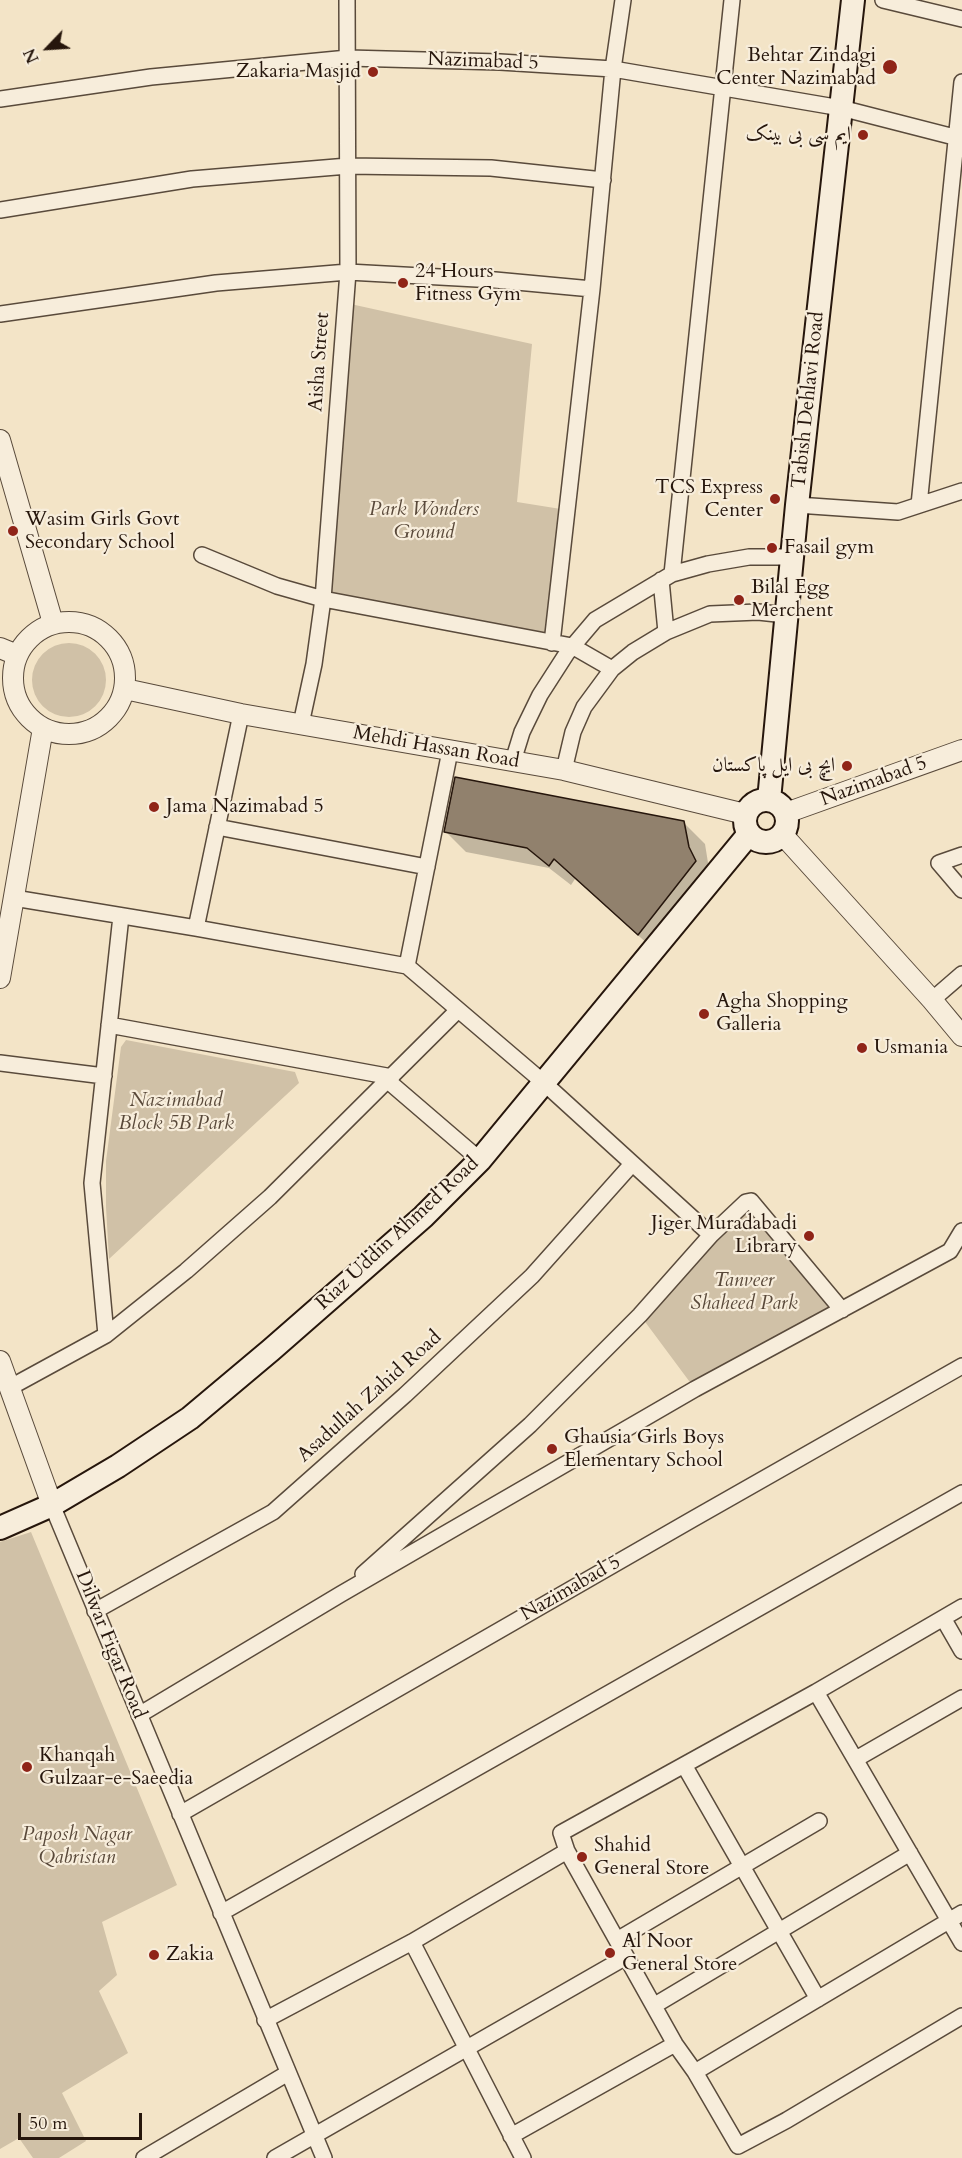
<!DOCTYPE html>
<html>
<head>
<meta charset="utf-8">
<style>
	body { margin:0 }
	#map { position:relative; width:962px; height:2158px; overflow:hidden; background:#f3e4c7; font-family:Cardo,serif }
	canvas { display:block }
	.north { position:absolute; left:18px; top:18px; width:60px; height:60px; -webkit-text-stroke:4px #f7eddb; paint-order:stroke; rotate:245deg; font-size:16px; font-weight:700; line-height:24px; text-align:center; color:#26160c }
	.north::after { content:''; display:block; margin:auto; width:21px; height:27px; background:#26160c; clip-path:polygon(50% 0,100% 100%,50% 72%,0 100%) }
	.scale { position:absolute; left:18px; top:2113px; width:124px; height:27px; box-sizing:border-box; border:3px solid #26160c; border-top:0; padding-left:8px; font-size:18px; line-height:21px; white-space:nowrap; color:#26160c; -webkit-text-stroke:4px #f7eddb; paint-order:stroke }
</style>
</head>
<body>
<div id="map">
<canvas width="962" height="2158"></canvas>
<div class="north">N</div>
<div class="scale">50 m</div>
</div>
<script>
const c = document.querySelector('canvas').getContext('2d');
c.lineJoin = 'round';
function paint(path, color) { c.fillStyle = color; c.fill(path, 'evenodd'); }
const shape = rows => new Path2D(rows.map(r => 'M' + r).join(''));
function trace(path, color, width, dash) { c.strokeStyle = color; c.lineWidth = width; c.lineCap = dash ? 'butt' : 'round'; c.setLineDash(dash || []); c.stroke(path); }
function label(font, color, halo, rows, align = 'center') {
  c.font = font + ' Cardo,Amiri,serif'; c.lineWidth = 4.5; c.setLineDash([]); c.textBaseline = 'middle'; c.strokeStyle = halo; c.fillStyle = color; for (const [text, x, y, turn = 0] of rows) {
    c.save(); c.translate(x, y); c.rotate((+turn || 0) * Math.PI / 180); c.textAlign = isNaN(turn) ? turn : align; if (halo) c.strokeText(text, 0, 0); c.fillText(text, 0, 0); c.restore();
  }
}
paint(shape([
	[346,303,532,344,517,502,567,510,552,643,323,599],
	'32 680a37 37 0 1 1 74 0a37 37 0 1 1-74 0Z',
	[126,1040,295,1072,299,1083,109,1259,106,1207,106,1161,121,1047],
	[751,1201,842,1310,695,1389,640,1315],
	[31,1532,177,1885,102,1922,117,1975,99,1991,128,2053,62,2093,86,2141,59,2158,33,2158,19,2138,0,2149,0,1542]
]), '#d0c1a7');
paint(shape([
	[684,823,705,844,709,869,659,954,575,879,571,885,549,868,466,852,445,831]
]), '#0003');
const building = shape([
	[455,777,684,821,689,847,696,861,638,935,554,859,549,866,527,848,444,832,455,777]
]);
paint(building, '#91816d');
trace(building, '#26160c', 1.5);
const minor = shape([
	[883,0,962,19],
	[0,99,151,77,348,58,500,62,613,69,841,108,962,139],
	[0,210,192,179,348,166,491,168,603,180],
	[0,314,216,283,348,272,495,280,592,289],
	[797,505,898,512,962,491],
	[919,505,962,82],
	[202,555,277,586,323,599,572,646,612,669],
	[672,574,732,0],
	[661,580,666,632],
	[552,643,592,289,613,69,623,0],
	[301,724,314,664,323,599,348,272,347,0],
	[450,751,407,966,543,1082,711,1235],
	[513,761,522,732,540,695,567,653,595,620,672,574,708,564,749,557,792,557],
	[564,770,573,732,584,707,612,669,633,652,666,632,710,614,758,612,786,615],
	[217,827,427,867],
	[962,855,939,863,962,890],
	[14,898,196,928,407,966],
	[196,928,241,714],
	[932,1000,962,974],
	[109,1025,392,1077],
	[0,1063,104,1076],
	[388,1081,480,1160],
	[106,1335,92,1183,121,916],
	[9,1388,106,1335,186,1271,270,1197,458,1010],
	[52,1505,324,2158],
	[363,1574,530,1425,640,1315,711,1235,746,1202,751,1201,842,1310],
	[962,1607,816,1692,561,1833,567,1851,675,2044,695,2072,738,2146,787,2120,962,2016],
	[95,1611,273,1512,405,1395,532,1276,632,1164],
	[943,1618,962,1651],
	[816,1692,962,1943],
	[139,1715,341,1594,695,1389,950,1251,962,1231],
	[856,1759,962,1698],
	[684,1765,818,1999],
	[180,1814,693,1519,962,1366],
	[221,1913,962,1493],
	[617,1940,819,1821],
	[412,1942,523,2158],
	[655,2005,910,1853],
	[265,2020,412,1942,567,1851],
	[695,2072,962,1913],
	[511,2136,675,2044],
	[144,2158,288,2073],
	[275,2158,626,1957]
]);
const tertiary = shape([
	[0,440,53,623],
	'13 678a56 56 0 1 1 112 0a56 56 0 1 1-112 0Z',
	[0,648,17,655],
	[125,689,241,714,564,770,745,814],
	[786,813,962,750],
	[782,834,932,1000,962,1036],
	[0,978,43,728],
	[0,1361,52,1505]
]);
const secondary = shape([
	'745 821a21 21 0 1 1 42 0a21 21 0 1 1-42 0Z',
	[769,800,797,505,853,0],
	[0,1528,52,1505,118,1466,190,1418,271,1350,423,1217,480,1160,749,834]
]);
trace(minor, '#594a3b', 18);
trace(tertiary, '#594a3b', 22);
trace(secondary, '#26160c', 26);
trace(minor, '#f7eddb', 15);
trace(tertiary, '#f7eddb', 20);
trace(secondary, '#f7eddb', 22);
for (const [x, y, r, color] of [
	[890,67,8,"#8f2418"],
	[373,72,6,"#8f2418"],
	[863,135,6,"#8f2418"],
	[403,283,6,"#8f2418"],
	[775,499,6,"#8f2418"],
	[13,531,6,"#8f2418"],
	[772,548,6,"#8f2418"],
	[739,600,6,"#8f2418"],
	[847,766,6,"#8f2418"],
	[154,807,6,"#8f2418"],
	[704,1014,6,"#8f2418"],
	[862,1048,6,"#8f2418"],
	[809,1236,6,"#8f2418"],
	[552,1449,6,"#8f2418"],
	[27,1767,6,"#8f2418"],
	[582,1857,6,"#8f2418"],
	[610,1953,6,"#8f2418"],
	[154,1955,6,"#8f2418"]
]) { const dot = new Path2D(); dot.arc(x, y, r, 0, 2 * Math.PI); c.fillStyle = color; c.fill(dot); trace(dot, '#f7eddb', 2); }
label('20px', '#26160c', '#f7eddb', [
	["Behtar Zindagi",876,56,"right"],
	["Center Nazimabad",876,79,"right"],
	["Zakaria Masjid",361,72,"right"],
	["ایم سی بی بینک",851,135,"right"],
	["24 Hours",415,272],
	["Fitness Gym",415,295],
	["TCS Express",763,488,"right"],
	["Center",763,511,"right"],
	["Wasim Girls Govt",25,520],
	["Secondary School",25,543],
	["Fasail gym",784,548],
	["Bilal Egg",751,588],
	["Merchent",751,611],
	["ایچ بی ایل پاکستان",835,766,"right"],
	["Jama Nazimabad 5",166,807],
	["Agha Shopping",716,1002],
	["Galleria",716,1025],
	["Usmania",874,1048],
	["Jiger Muradabadi",797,1224,"right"],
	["Library",797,1247,"right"],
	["Ghausia Girls Boys",564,1438],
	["Elementary School",564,1461],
	["Khanqah",39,1756],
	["Gulzaar-e-Saeedia",39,1779],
	["Shahid",594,1846],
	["General Store",594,1869],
	["Al Noor",622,1942],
	["General Store",622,1965],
	["Zakia",166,1955]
], 'left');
label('20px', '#26160c', '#f7eddb', [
	["Nazimabad 5",483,62,2],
	["Aisha Street",320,362,-86],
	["Tabish Dehlavi Road",809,400,-84],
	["Mehdi Hassan Road",436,748,10],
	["Nazimabad 5",874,782,-20],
	["Riaz Uddin Ahmed Road",398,1234,-43],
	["Asadullah Zahid Road",370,1397,-42],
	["Nazimabad 5",571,1589,-30],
	["Dilwar Figar Road",110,1645,68]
]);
label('italic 20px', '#59493a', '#f7eddb', [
	["Park Wonders",424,510],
	["Ground",424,533],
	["Nazimabad",176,1101],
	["Block 5B Park",176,1124],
	["Tanveer",744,1281],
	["Shaheed Park",744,1304],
	["Paposh Nagar",77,1835],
	["Qabristan",77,1858]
]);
</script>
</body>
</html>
